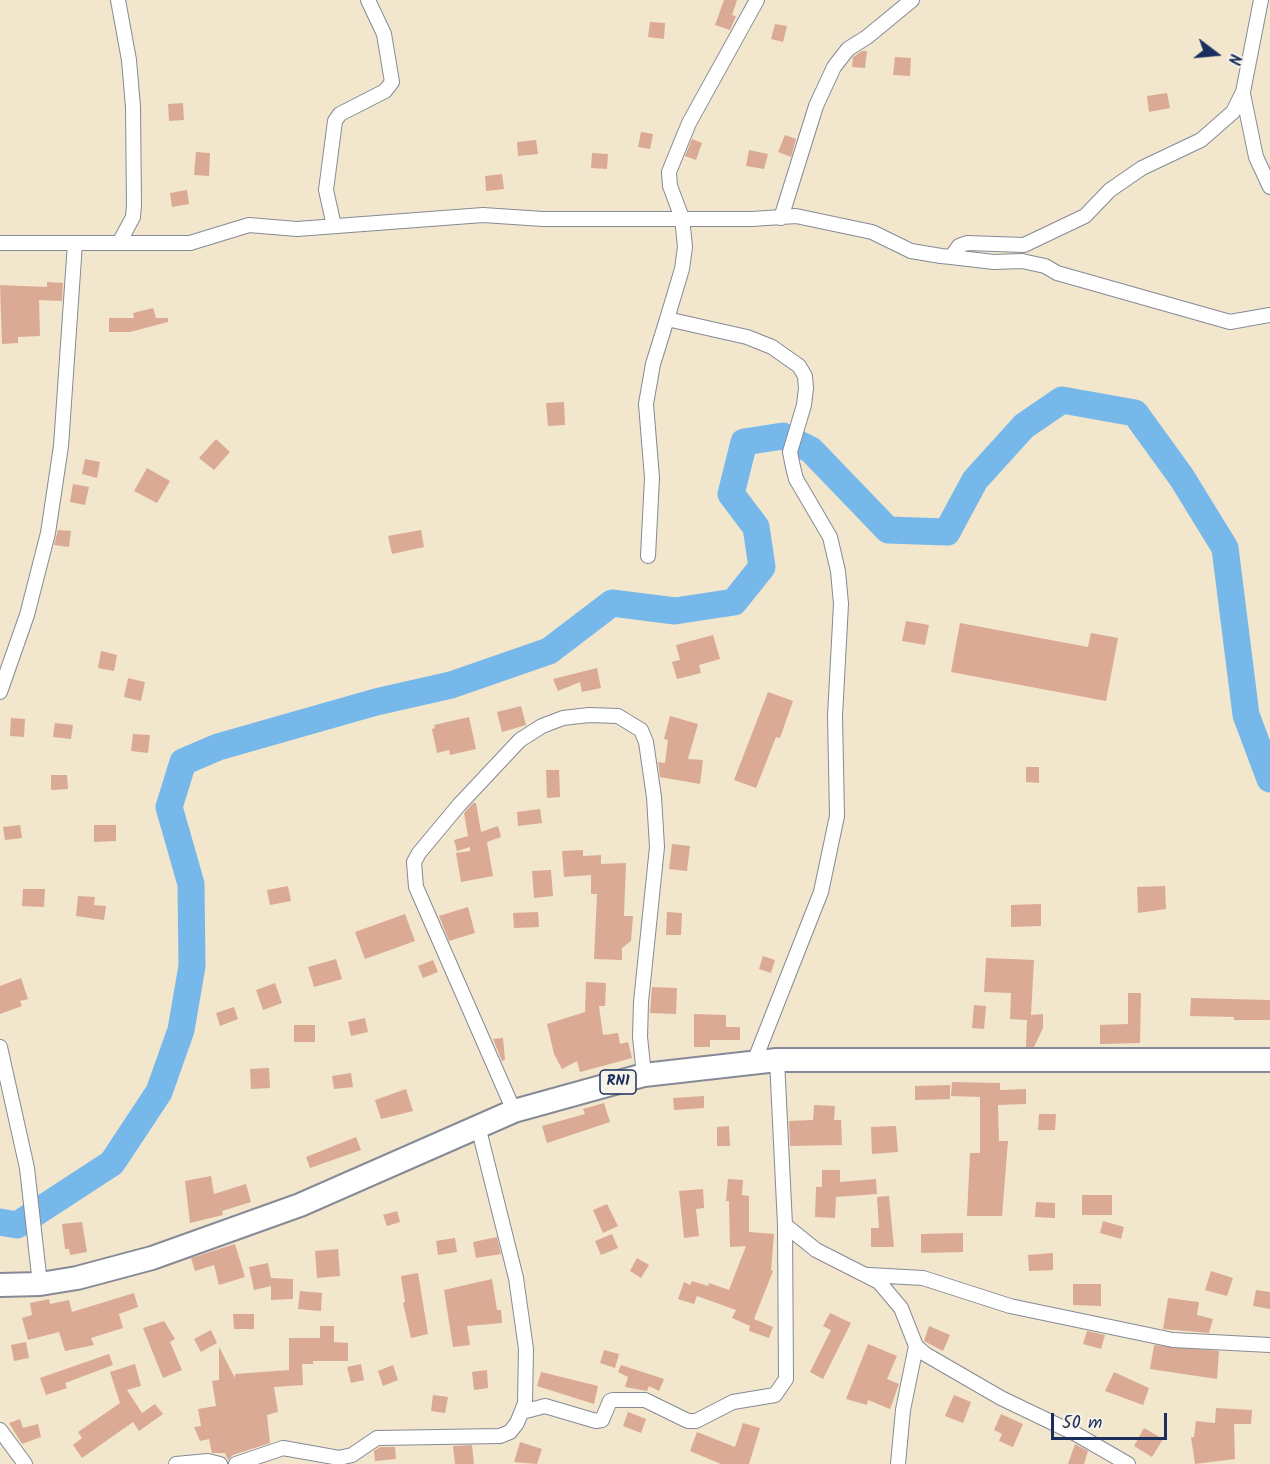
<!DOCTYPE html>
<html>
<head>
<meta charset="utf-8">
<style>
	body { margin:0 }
	#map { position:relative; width:1270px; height:1464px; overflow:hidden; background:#f2e6cd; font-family:Kalam,sans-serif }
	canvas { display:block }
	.north { position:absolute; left:1186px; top:24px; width:60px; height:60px; -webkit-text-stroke:4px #f7f3e8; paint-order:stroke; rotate:106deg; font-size:16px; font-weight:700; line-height:24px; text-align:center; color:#1b2f5e }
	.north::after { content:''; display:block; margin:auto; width:21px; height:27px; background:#1b2f5e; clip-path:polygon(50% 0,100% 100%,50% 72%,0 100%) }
	.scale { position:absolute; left:1051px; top:1413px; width:116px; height:27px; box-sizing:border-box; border:3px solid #1b2f5e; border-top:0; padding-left:8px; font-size:18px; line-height:21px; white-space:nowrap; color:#1b2f5e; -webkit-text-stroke:4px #f7f3e8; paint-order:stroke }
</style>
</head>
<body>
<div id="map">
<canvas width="1270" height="1464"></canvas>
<div class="north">N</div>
<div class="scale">50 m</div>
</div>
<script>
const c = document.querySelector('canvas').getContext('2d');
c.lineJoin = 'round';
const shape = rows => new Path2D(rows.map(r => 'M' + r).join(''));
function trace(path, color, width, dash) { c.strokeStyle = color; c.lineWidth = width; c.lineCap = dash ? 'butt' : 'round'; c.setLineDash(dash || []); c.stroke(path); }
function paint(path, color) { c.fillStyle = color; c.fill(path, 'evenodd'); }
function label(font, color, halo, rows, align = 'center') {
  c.font = font + ' Kalam,sans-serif'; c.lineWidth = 5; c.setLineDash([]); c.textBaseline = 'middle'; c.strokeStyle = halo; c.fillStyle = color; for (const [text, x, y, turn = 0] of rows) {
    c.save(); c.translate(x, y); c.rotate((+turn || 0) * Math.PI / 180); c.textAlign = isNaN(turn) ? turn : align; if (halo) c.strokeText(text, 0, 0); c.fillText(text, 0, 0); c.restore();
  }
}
trace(shape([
	[0,1222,17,1225,112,1163,159,1092,181,1030,192,966,191,884,169,807,183,762,218,747,376,702,451,685,549,651,612,603,675,611,734,602,762,567,756,527,731,494,744,442,783,436,811,450,888,530,947,532,975,480,1024,426,1062,400,1135,413,1182,478,1225,548,1246,715,1270,779]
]), '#77b8eb', 27);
paint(shape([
	[724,0,737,0,732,15,736,16,730,30,715,25],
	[650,22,665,23,664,39,648,37],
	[775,24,787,26,783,42,771,39],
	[862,51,867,51,865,68,852,67,853,57],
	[895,57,911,58,910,76,893,75],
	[1167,93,1170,108,1149,112,1147,96],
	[183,103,184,120,169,121,168,104],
	[641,132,653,134,650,149,638,147],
	[785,135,796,139,791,157,778,152],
	[692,139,702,143,696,160,685,156],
	[536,140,538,154,518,156,517,142],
	[749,150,768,154,764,169,746,166],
	[196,152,210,153,209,176,194,175],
	[592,153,608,154,607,169,591,168],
	[502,174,504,189,486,191,485,176],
	[187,190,189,204,172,207,170,193],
	[47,282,63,283,62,301,39,300,40,336,18,337,18,343,2,344,0,285,47,287],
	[153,308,156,318,168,318,168,322,130,332,109,332,109,318,134,318,133,313],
	[564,402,565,425,548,426,546,403],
	[216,439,230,452,214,470,199,458],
	[85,459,100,462,97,478,82,474],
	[147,468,170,481,157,503,134,491],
	[73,484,89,487,85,505,70,502],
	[58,530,71,531,69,547,54,545],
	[421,530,424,547,392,554,388,536],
	[906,621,929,625,925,645,902,641],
	[960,623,1088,647,1091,633,1118,638,1106,701,951,672],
	[713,635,720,659,699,665,701,673,677,679,672,662,680,660,676,645],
	[101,651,117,655,114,671,98,668],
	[597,668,601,688,582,692,580,682,558,691,553,679],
	[128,678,145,682,141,701,124,697],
	[768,692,793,701,780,738,776,737,756,788,734,780],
	[521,706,526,725,502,732,497,712],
	[670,716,698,724,688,759,703,760,700,784,660,777,658,762,665,763,668,740,664,739],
	[469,717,476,749,450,755,449,750,437,753,432,729,435,728,434,725],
	[11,718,25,719,24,737,10,736],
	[55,723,73,725,71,739,53,737],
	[133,734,150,735,148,753,131,751],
	[1026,767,1039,767,1039,783,1026,782],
	[546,770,559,770,560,797,547,798],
	[51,775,67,775,68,789,51,790],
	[473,803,476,803,481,832,498,826,501,837,487,842,493,876,461,882,456,853,470,851,470,847,457,851,454,840,468,836,464,813],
	[540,809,542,823,518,826,517,812],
	[20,825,22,838,5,840,3,827],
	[94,825,116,825,116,841,94,842],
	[672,844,690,846,687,871,669,869],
	[583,850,583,856,601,855,601,864,626,863,624,916,633,916,631,941,622,948,622,960,594,959,597,894,591,894,591,875,564,877,562,851],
	[551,870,553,896,534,898,532,871],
	[288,886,291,901,270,905,267,890],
	[1165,886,1166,909,1138,913,1137,887],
	[23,889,45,889,44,907,22,906],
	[78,896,95,897,94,905,106,906,104,920,76,916],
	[1041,904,1041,926,1011,927,1011,905],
	[468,907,475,933,449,941,439,916],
	[538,912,539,927,514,928,513,913],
	[667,912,682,913,681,935,666,935],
	[405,914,415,941,365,959,355,932],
	[763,956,775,960,771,973,759,969],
	[986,958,1034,960,1031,1015,1043,1014,1043,1028,1034,1047,1026,1047,1027,1020,1010,1019,1011,993,984,992],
	[336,959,342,979,314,987,308,967],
	[433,960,438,972,423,978,418,966],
	[21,978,28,999,20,1001,22,1006,0,1014,0,986],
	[586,982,606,983,605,1006,599,1006,603,1035,618,1033,620,1044,628,1042,632,1058,580,1072,577,1061,562,1069,554,1054,547,1024,585,1012],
	[275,983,282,1003,263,1010,256,990],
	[652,987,677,988,676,1014,650,1013],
	[1128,993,1141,993,1140,1043,1100,1044,1100,1025,1128,1024],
	[1191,998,1270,1000,1270,1020,1234,1020,1234,1017,1190,1016],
	[974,1005,986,1006,984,1029,972,1028],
	[234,1007,238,1019,220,1026,216,1013],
	[694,1014,726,1015,726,1027,740,1027,740,1040,710,1040,710,1047,694,1047],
	[365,1018,368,1032,351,1036,348,1022],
	[294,1025,315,1025,315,1042,294,1042],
	[503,1038,505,1060,502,1061,493,1039],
	[269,1068,270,1088,251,1089,250,1069],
	[351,1073,353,1087,334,1089,332,1076],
	[952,1082,1000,1083,1000,1090,1026,1089,1026,1104,998,1105,999,1141,1008,1141,1002,1216,967,1216,970,1153,980,1153,980,1097,951,1096],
	[950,1085,950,1099,915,1100,915,1086],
	[406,1089,413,1111,381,1119,375,1100],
	[704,1096,704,1108,674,1110,673,1098],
	[604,1103,610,1122,547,1143,542,1126,585,1114,583,1109],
	[814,1105,835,1106,834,1120,841,1120,842,1145,790,1146,789,1121,813,1120],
	[1039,1114,1056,1114,1055,1130,1038,1130],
	[729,1126,730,1146,717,1146,717,1127],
	[896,1126,898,1152,872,1154,871,1127],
	[356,1137,361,1150,310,1168,306,1157],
	[822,1170,840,1170,840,1182,876,1179,877,1194,836,1197,835,1218,815,1217,816,1187,822,1187],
	[211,1176,214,1194,246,1184,251,1202,222,1211,223,1215,190,1223,185,1181],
	[728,1179,743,1180,742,1195,749,1196,749,1232,774,1234,771,1270,773,1271,754,1319,773,1327,769,1338,749,1331,750,1326,732,1318,736,1310,697,1296,694,1304,678,1299,684,1282,690,1285,692,1281,708,1286,709,1283,729,1290,746,1246,730,1247,729,1201,726,1201],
	[703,1189,704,1208,696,1209,699,1236,684,1238,679,1191],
	[1082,1195,1112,1195,1112,1215,1082,1215],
	[889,1196,894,1247,871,1247,871,1228,879,1228,877,1197],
	[1036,1202,1055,1203,1055,1218,1035,1217],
	[607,1204,618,1226,603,1233,593,1210],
	[397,1211,400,1222,387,1226,383,1215],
	[1103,1221,1124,1227,1121,1239,1100,1233],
	[82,1222,87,1252,70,1255,69,1249,65,1249,62,1224],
	[963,1233,963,1252,921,1253,921,1234],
	[612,1234,618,1248,601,1255,595,1241],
	[497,1237,501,1254,476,1258,473,1242],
	[455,1238,457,1252,438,1255,436,1241],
	[235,1244,245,1277,219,1285,214,1265,195,1271,191,1258],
	[338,1249,340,1276,317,1278,315,1251],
	[1053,1253,1053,1270,1029,1271,1028,1255],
	[637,1258,649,1265,641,1278,630,1271],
	[268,1263,271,1278,293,1279,293,1299,271,1300,271,1286,254,1290,249,1267],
	[1211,1271,1233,1278,1227,1296,1205,1290],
	[418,1273,428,1334,411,1338,403,1303,405,1302,401,1276],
	[492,1279,497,1310,501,1310,502,1323,467,1326,470,1345,453,1347,444,1290],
	[1073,1284,1101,1284,1101,1306,1073,1305],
	[1256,1290,1270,1292,1270,1309,1253,1306],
	[300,1291,322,1293,321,1311,298,1309],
	[134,1293,138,1307,119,1314,123,1328,91,1338,94,1345,65,1351,59,1332,28,1340,22,1318,32,1315,30,1303,49,1299,50,1304,69,1300,72,1312],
	[1168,1298,1199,1302,1197,1315,1213,1319,1209,1333,1163,1329],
	[830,1313,851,1323,823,1379,810,1372,831,1330,823,1326],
	[233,1314,254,1314,254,1329,234,1329],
	[164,1321,175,1339,170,1342,182,1370,163,1378,143,1328],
	[320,1326,334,1326,334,1342,348,1343,348,1361,313,1361,313,1364,302,1364,303,1385,274,1387,278,1412,267,1415,270,1443,233,1455,228,1460,225,1453,212,1453,209,1439,200,1441,194,1427,201,1426,198,1409,216,1406,212,1381,219,1380,219,1347,235,1378,235,1374,289,1370,289,1338,320,1338],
	[929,1326,950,1335,943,1351,924,1341],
	[211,1330,217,1343,201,1352,194,1339],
	[1087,1331,1105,1335,1101,1349,1083,1344],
	[26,1342,29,1358,14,1361,11,1345],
	[868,1344,897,1356,887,1379,899,1384,890,1409,868,1400,867,1405,846,1399],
	[1154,1345,1219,1351,1217,1379,1150,1369],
	[604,1350,619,1354,615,1368,600,1363],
	[109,1354,113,1365,65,1383,67,1388,46,1395,40,1378],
	[135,1364,141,1386,127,1390,142,1413,155,1404,163,1414,139,1431,133,1422,82,1458,73,1445,82,1438,78,1432,120,1403,110,1372],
	[361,1364,364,1380,351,1383,347,1367],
	[393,1365,398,1380,383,1386,378,1371],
	[621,1365,664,1379,659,1391,649,1386,647,1391,625,1387,628,1377,618,1372],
	[487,1370,488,1388,474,1390,472,1372],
	[541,1372,598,1386,594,1404,537,1386],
	[1114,1372,1149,1388,1143,1405,1105,1391],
	[433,1395,448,1397,445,1413,431,1411],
	[954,1395,971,1402,963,1423,945,1416],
	[1216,1408,1252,1410,1251,1424,1234,1424,1235,1459,1195,1464,1191,1437,1194,1437,1196,1421,1215,1423],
	[628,1412,646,1419,641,1433,623,1426],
	[1001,1414,1023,1424,1013,1447,999,1441,1002,1434,994,1430],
	[20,1419,23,1428,38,1424,41,1437,22,1444,9,1423],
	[743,1423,760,1428,749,1464,721,1464,690,1451,697,1432,735,1447],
	[1144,1428,1163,1439,1152,1457,1134,1446],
	[520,1442,542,1449,537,1464,514,1462],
	[1075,1444,1088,1451,1084,1464,1068,1464],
	[472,1445,474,1464,455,1464,453,1446],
	[380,1447,395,1447,396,1459,375,1461,374,1451]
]), '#daaa95');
const minor = shape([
	[118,0,129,60,133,107,134,205,133,217,119,243],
	[1243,94,1256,157,1270,187],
	[781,218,816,106,834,67,848,49,867,37,912,0],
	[334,226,326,190,335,121,340,114,385,91,392,82,384,34,368,0],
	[0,243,190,243,249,225,297,229,483,215,543,219,752,219,796,216,872,232,911,251,941,256,951,257,959,246,967,243,1024,245,1085,216,1110,190,1142,168,1201,140,1233,112,1243,92,1261,0],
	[951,257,994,262,1022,261,1045,266,1057,273,1230,322,1270,315],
	[648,556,652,478,646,404,653,364,667,319],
	[0,692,27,615,48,533,61,446,75,243],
	[0,1047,27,1168,40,1284],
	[777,1060,785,1225,816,1250,879,1282,901,1308,916,1346,925,1354,1001,1398,1076,1434,1128,1464],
	[754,1062,821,892,837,816,835,716,841,604,838,571,830,537,796,479,793,467,790,452,804,405,806,388,805,376,799,366,772,347,747,337,667,319,682,269,685,247,682,218,670,186,669,172,689,123,757,0],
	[514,1111,416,887,414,862,419,853,459,805,520,740,542,726,563,718,589,715,618,716,641,730,646,742,654,797,657,847,641,1002,640,1037,644,1075],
	[869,1275,923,1278,1010,1306,1173,1340,1270,1345],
	[522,1412,545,1406,596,1421,602,1420,610,1401,613,1400,645,1400,688,1421,696,1421,733,1402,775,1395,786,1379,785,1225],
	[0,1430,25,1464],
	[176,1464,208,1461,220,1464],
	[236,1464,283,1448,339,1458,352,1455,377,1438,500,1436,510,1432,517,1423,525,1403,526,1349,516,1278,478,1126],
	[898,1464,903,1410,916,1346]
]);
const trunk = shape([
	[0,1285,40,1284,77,1278,152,1258,300,1205,514,1111,644,1075,777,1060,1270,1060]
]);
trace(minor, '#868a96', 16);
trace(trunk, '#868a96', 26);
trace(minor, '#fff', 14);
trace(trunk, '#fff', 22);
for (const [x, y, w] of [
	[618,1082,36]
]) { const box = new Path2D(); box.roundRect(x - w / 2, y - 12, w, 24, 4.5); c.fillStyle = '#f7f3e8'; c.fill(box); trace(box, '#1b2f5e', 1.5); }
label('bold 15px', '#1b2f5e', null, [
	["RN1",618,1082]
]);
</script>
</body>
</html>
